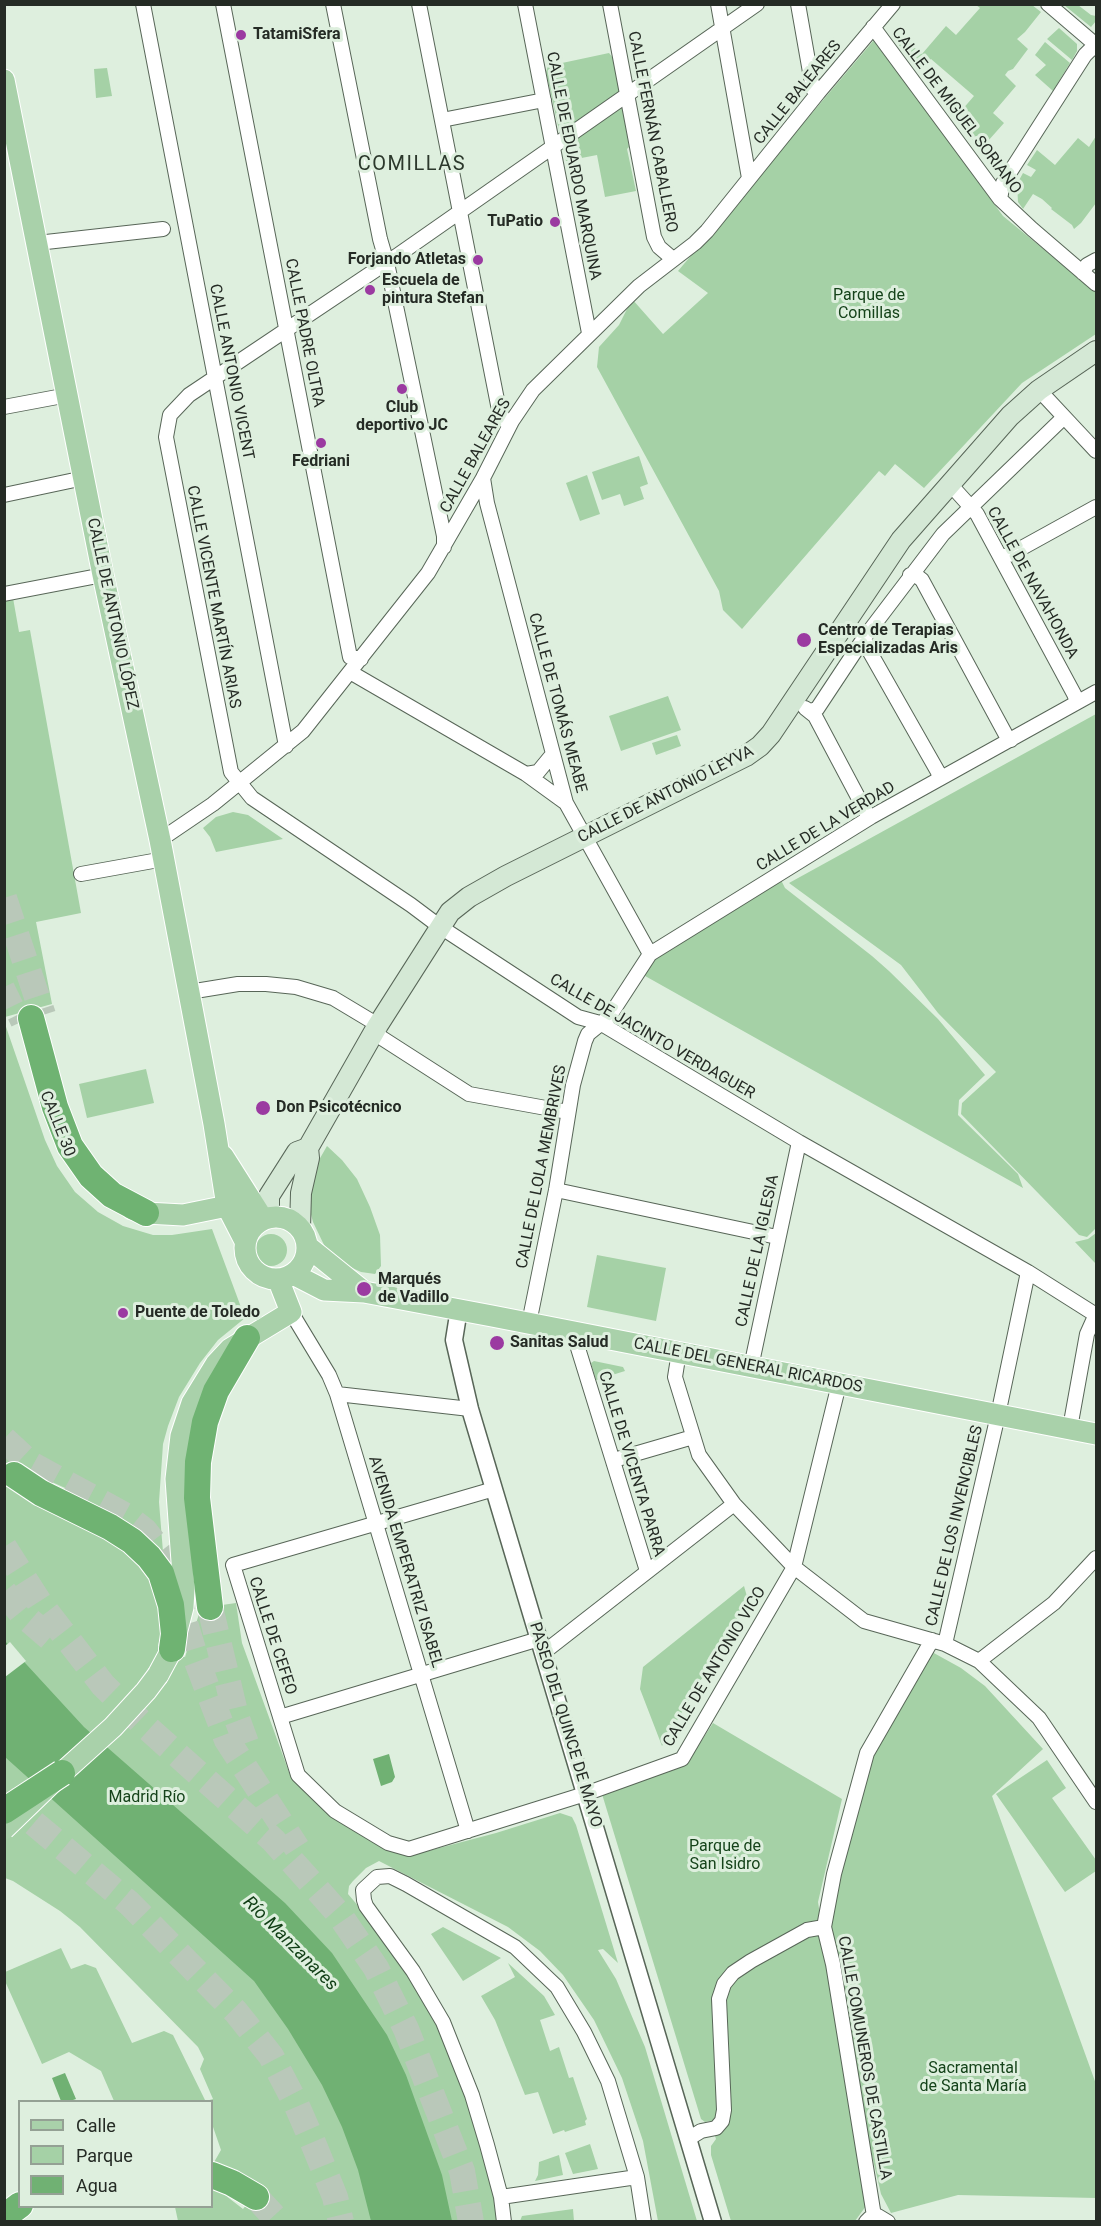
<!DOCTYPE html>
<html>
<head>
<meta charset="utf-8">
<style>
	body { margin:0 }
	#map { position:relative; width:1101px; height:2226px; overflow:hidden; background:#deefde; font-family:Roboto,sans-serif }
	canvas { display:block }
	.frame { position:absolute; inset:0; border:6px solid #252b25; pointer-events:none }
	.legend { position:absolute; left:18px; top:2100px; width:195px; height:108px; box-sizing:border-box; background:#deefde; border:2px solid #94a194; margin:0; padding:8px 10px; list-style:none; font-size:18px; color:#252b25 }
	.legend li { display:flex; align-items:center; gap:12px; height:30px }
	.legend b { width:30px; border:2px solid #94a194 }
</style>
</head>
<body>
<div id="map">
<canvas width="1101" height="2226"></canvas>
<div class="frame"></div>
<ul class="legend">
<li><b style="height:8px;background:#a9d1aa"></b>Calle</li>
<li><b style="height:16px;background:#a5d1a6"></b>Parque</li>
<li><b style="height:16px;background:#70b173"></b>Agua</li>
</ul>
</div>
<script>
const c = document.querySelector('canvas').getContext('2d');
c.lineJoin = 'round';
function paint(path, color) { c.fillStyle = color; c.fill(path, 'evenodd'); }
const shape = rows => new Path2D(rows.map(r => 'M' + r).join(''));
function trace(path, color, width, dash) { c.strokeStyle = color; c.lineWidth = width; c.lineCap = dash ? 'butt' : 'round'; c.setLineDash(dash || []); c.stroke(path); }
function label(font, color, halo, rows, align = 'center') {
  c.font = font + ' Roboto,sans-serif'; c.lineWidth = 6; c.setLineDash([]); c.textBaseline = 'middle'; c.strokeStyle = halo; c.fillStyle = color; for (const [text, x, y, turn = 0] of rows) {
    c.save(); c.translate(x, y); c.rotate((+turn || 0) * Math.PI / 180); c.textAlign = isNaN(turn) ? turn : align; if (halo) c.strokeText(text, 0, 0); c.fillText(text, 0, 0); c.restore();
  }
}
paint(shape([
	[976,5,1032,5,1041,12,1025,32,1017,39,1028,49,1013,69,1008,71,1005,75,1016,86,993,113,1004,123,980,150,955,118,974,96,931,59,921,70,898,44,903,38,922,54,946,26,956,35,980,8],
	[1064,5,1078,5,1091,15,1096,16,1096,21,1091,27],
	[1059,28,1077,44,1077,51,1072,60,1047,39],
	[874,40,1003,216,1096,292,1096,334,1022,383,924,488,895,464,885,476,879,471,742,629,723,610,719,591,597,367,599,347,619,325,632,299,663,334,708,293,678,271],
	[1045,42,1070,63,1053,91,1035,75,1046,65,1035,55],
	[609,53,613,58,619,87,629,147,627,149,636,191,605,197,597,155,566,161,546,72,548,66],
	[107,68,112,96,96,98,94,69],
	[1096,136,1096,203,1081,223,1074,229,1072,225,1051,209,1052,208,1042,199,1033,194,1023,209,1018,202,1017,184,1023,173,1031,177,1036,170,1027,165,1037,150,1055,165,1078,138,1089,147],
	[639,456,648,484,640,487,644,499,624,506,620,494,602,500,592,472],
	[587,475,600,514,580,521,566,483],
	[13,598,19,632,30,630,81,913,36,922,52,1004,5,1017,4,600],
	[668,696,681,730,621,751,609,716],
	[1096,714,1096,1228,1087,1237,1079,1235,961,1114,962,1103,996,1072,938,1013,901,965,789,883],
	[677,735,681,746,656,755,652,743],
	[233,812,248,815,283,839,216,852,210,837,203,828,216,817],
	[778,874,785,888,872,956,889,971,938,1019,985,1075,959,1100,958,1115,1018,1174,1023,1188,638,972,650,954],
	[4,1021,45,1140,57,1166,75,1192,98,1212,123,1226,153,1235,172,1235,212,1229,245,1318,218,1340,200,1363,179,1397,168,1426,163,1444,159,1502,163,1552,157,1554,85,1508,85,1497,54,1483,23,1465,5,1479,117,1540,156,1583,163,1625,158,1646,185,1657,201,1608,236,1603,242,1643,290,1775,318,1803,396,1853,409,1856,496,1833,560,1813,572,1817,576,1825,618,1963,603,1949,598,1950,616,1979,645,2047,697,2221,658,2221,643,2141,622,2078,594,2020,563,1975,540,1951,508,1927,379,1861,366,1868,353,1881,349,1886,348,1894,382,1934,404,1966,438,2024,467,2094,484,2147,500,2221,178,2221,175,2207,212,2206,212,2185,243,2209,261,2186,213,2164,221,2150,212,2124,212,2102,206,2101,213,2099,200,2069,204,2059,198,2047,80,1927,60,1911,13,1881,5,1878],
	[146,1069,154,1103,87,1118,79,1084],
	[327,1146,342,1160,357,1179,370,1207,380,1235,381,1266,375,1274,361,1272,348,1266,325,1247,313,1222,309,1207,311,1174],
	[1096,1233,1096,1264,1075,1242,1088,1239],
	'255 1250a16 16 0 1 1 32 0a16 16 0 1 1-32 0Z',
	[597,1255,666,1268,656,1321,587,1307],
	[594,1361,623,1367,625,1371,596,1380,591,1363],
	[744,1586,748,1600,662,1746,640,1689,643,1667],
	[932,1652,961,1668,985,1686,1043,1749,992,1796,1096,2084,1096,2198,958,2195,891,2213,881,2194,870,2147,845,2012,846,2005,830,1918,865,1763],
	[713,1723,842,1799,818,1902,866,2206,855,2221,731,2221,711,2155,711,2146,716,2139,710,2121,705,2122,701,2119,602,1794,686,1765],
	[1047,1760,1066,1788,1052,1798,1096,1860,1096,1871,1065,1892,996,1794],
	[443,1927,501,1958,463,1981,431,1934],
	[61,1948,71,1969,85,1964,96,1968,132,2043,164,2031,173,2035,205,2100,114,2101,101,2071,69,2052,42,2064,5,1981,5,1972],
	[508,1963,544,1996,555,2015,540,2020,550,2051,559,2047,569,2078,573,2077,587,2119,585,2121,586,2125,565,2132,564,2130,553,2134,538,2092,525,2095,495,2020,481,1996,515,1977],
	[590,2144,598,2169,573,2174,565,2153],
	[559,2155,563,2175,535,2181,538,2175,539,2162],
	[573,2209,574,2221,520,2221,522,2216]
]), '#a5d1a6');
paint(shape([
	[4,1640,84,1727,285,1903,332,1953,387,2035,406,2075,442,2175,452,2221,371,2221,358,2170,342,2127,322,2085,288,2029,254,1981,5,1757],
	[389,1754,395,1777,392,1782,381,1786,373,1759],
	[65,2073,76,2099,70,2101,61,2101,52,2078]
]), '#70b173');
paint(shape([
	[10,1642,26,1661,5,1677,5,1646]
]), '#deefde');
trace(shape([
	[4,987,21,1022]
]), '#b9c8b9', 21, [21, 10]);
trace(shape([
	[4,898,43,1015],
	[4,1439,31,1464,126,1516,145,1531,163,1554,175,1578,185,1623,196,1659,227,1740,297,1848],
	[4,1547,39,1602,103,1685,143,1724,273,1840,339,1914,376,1968,406,2029,462,2171,471,2222],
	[4,1592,22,1614,58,1645],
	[210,1607,236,1716,246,1743],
	[4,1798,129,1903,236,2012,271,2056,297,2106,314,2145,335,2197,341,2222],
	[256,2197,279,2222]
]), '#b9c8b9', 26, [26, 13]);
const minor = shape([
	[143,4,286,746],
	[223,4,350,657,361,659],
	[333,4,380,239,387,263,444,536,444,547],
	[419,4,499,410,504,420,512,421],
	[525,4,589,333],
	[610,4,654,237,659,247,673,259],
	[718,4,749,178],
	[757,4,398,255,189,395,170,415,166,437,231,772,252,798,411,905,439,926,578,1017,600,1023,799,1142,1028,1272,1096,1315],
	[798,4,813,89,818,93],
	[1048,4,1096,45],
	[873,27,1000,199,1032,229,1096,284],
	[442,120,544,100],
	[1000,199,1003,183,1085,55,1090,50,1096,47],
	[37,243,163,229],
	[1083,273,1087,265,1096,260],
	[1039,390,1096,451],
	[4,407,68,395],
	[483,478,487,503,566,803,650,954],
	[949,483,977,514,1074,694,1076,699,1074,704],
	[4,495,84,478],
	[1001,557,1009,555,1096,507],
	[910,575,917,576,922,580,1007,737,1011,740],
	[4,594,103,575],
	[864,638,867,647,938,772,939,779],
	[350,672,526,774,538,772,552,755],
	[805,708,815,716,867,814,871,817],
	[810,711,817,709,864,638,943,534,1060,421,1065,418],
	[526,774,566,803],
	[160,840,213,804,303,731,428,573,483,478,512,421,533,390,639,286,695,243,707,231,818,93,893,4],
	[81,874,164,859],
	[189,992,238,984,266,984,296,987,333,998,378,1025],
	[374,1033,469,1094,568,1112],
	[556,1190,777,1237],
	[291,1312,329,1375,337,1394,468,1831],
	[529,1323,556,1190,573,1085,585,1041,588,1034,609,1017,650,954,871,817,1096,692],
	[573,1332,647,1571],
	[679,1352,675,1377,699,1455,734,1504,794,1567,864,1621,945,1644,979,1661,1039,1718,1096,1802],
	[751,1367,799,1142],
	[337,1394,470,1409],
	[1070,1428,1087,1334,1096,1314],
	[614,1460,693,1437],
	[494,1489,233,1565,298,1775,335,1811,388,1843,409,1849,585,1794,682,1759,794,1567,839,1384],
	[945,1644,998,1415,1028,1272],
	[543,1653,734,1504],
	[979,1661,1054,1603,1096,1558],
	[280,1717,539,1639],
	[688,2139,701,2131,716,2128,722,2121,724,2110,719,1999,724,1984,733,1973,751,1961,807,1930,824,1927],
	[501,2197,637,2177],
	[874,2216,833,1964,824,1927,834,1874,867,1753,932,1640],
	[504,2222,501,2197,487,2145,472,2095,443,2022,413,1971,366,1906,364,1900,363,1890,377,1877,390,1876,406,1884,515,1947,557,1987,584,2032,608,2081,637,2177,644,2222],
	[866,2222,870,2218,878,2216,888,2222]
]);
const tertiary = shape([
	[459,1309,454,1340,470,1409,713,2222]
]);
const secondary = shape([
	[269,1217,269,1196,297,1152,308,1148,378,1025,450,912,469,897,506,876,746,756,760,746,771,734,901,540,1010,416,1039,390,1096,351],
	[300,1228,301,1193,309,1158,308,1148]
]);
const primary = shape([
	[4,80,103,575,160,840,214,1124,227,1206,245,1241],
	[223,1156,261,1216],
	[132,1209,146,1213,183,1215,237,1204,260,1221],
	'245 1248a31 31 0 1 1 62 0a31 31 0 1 1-62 0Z',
	[307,1246,364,1292],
	[293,1274,324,1290,364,1292,492,1316,1096,1434],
	[158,1675,172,1649,183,1607,184,1589,176,1479,181,1436,192,1403,216,1364,230,1349,291,1312,278,1279]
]);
const motorway = shape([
	[31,1018,55,1107,70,1146,91,1176,112,1195,146,1213],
	[14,1475,41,1493,110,1527,132,1541,149,1557,161,1573,171,1605,174,1634,172,1649],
	[210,1607,197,1498,198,1462,205,1422,216,1391,247,1338],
	[212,2175,232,2183,256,2197],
	[4,2217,20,2205]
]);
trace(minor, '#586658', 16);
trace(tertiary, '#586658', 19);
trace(secondary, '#586658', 22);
trace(primary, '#fff', 23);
trace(motorway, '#fff', 28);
trace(minor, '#fff', 14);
trace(tertiary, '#fff', 16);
trace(secondary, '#d4e8d5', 20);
trace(primary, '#a9d1aa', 21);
trace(motorway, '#6fb372', 26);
const primaryBridge = shape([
	[4,1829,62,1773,113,1727,146,1691,158,1675]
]);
const motorwayBridge = shape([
	[4,1811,62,1773]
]);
trace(primaryBridge, '#fff', 23, []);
trace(motorwayBridge, '#fff', 28, []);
trace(primaryBridge, '#a9d1aa', 21);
trace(motorwayBridge, '#6fb372', 26);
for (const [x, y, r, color] of [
	[241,35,6,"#9b3aa1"],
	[555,222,6,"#9b3aa1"],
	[478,260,6,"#9b3aa1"],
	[370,290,6,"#9b3aa1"],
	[402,389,6,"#9b3aa1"],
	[321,443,6,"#9b3aa1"],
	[804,640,8,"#9b3aa1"],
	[263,1108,8,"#9b3aa1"],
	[364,1289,8,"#9b3aa1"],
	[123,1313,6,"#9b3aa1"],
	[497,1343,8,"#9b3aa1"]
]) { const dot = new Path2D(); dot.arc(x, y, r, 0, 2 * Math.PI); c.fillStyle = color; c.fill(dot); trace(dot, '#deefde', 2); }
label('bold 16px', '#252b25', '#deefde', [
	["TatamiSfera",253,35],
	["TuPatio",543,222,"right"],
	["Forjando Atletas",466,260,"right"],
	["Escuela de",382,281],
	["pintura Stefan",382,299],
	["Club",402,408,"center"],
	["deportivo JC",402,426,"center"],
	["Fedriani",321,462,"center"],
	["Centro de Terapias",818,631],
	["Especializadas Aris",818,649],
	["Don Psicotécnico",276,1108],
	["Marqués",378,1280],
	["de Vadillo",378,1298],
	["Puente de Toledo",135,1313],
	["Sanitas Salud",510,1343]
], 'left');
label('16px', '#252b25', '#deefde', [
	["CALLE BALEARES",798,93,-51],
	["CALLE DE MIGUEL SORIANO",956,111,53],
	["CALLE FERNÁN CABALLERO",652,132,79],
	["CALLE DE EDUARDO MARQUINA",573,166,79],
	["CALLE PADRE OLTRA",304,333,79],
	["CALLE ANTONIO VICENT",231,372,79],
	["CALLE BALEARES",476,456,-61],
	["CALLE DE NAVAHONDA",1032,583,61],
	["CALLE VICENTE MARTÍN ARIAS",213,597,79],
	["CALLE DE ANTONIO LÓPEZ",112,614,78],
	["CALLE DE TOMÁS MEABE",557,703,75],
	["CALLE DE ANTONIO LEYVA",666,795,-27],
	["CALLE DE LA VERDAD",826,827,-31],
	["CALLE DE JACINTO VERDAGUER",652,1037,30],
	["CALLE 30",57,1124,68],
	["CALLE DE LOLA MEMBRIVES",542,1167,-79],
	["CALLE DE LA IGLESIA",758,1251,-78],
	["CALLE DEL GENERAL RICARDOS",748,1366,11],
	["CALLE DE VICENTA PARRA",631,1464,73],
	["CALLE DE LOS INVENCIBLES",955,1526,-77],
	["AVENIDA EMPERATRIZ ISABEL",405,1562,73],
	["CALLE DE CEFEO",272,1636,72],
	["CALLE DE ANTONIO VICO",715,1667,-59],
	["PASEO DEL QUINCE DE MAYO",565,1725,73],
	["CALLE COMUNEROS DE CASTILLA",864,2058,80]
]);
label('16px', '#15431a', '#deefde', [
	["Parque de",869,296],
	["Comillas",869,314],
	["Madrid Río",147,1798],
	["Parque de",725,1847],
	["San Isidro",725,1865],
	["Sacramental",973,2069],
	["de Santa María",973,2087]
]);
label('italic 18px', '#103e15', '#deefde', [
	["Río Manzanares",290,1944,45]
]);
c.letterSpacing = '1.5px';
label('20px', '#2c382c', '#deefde', [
	["COMILLAS",412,165]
]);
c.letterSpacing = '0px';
</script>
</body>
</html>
